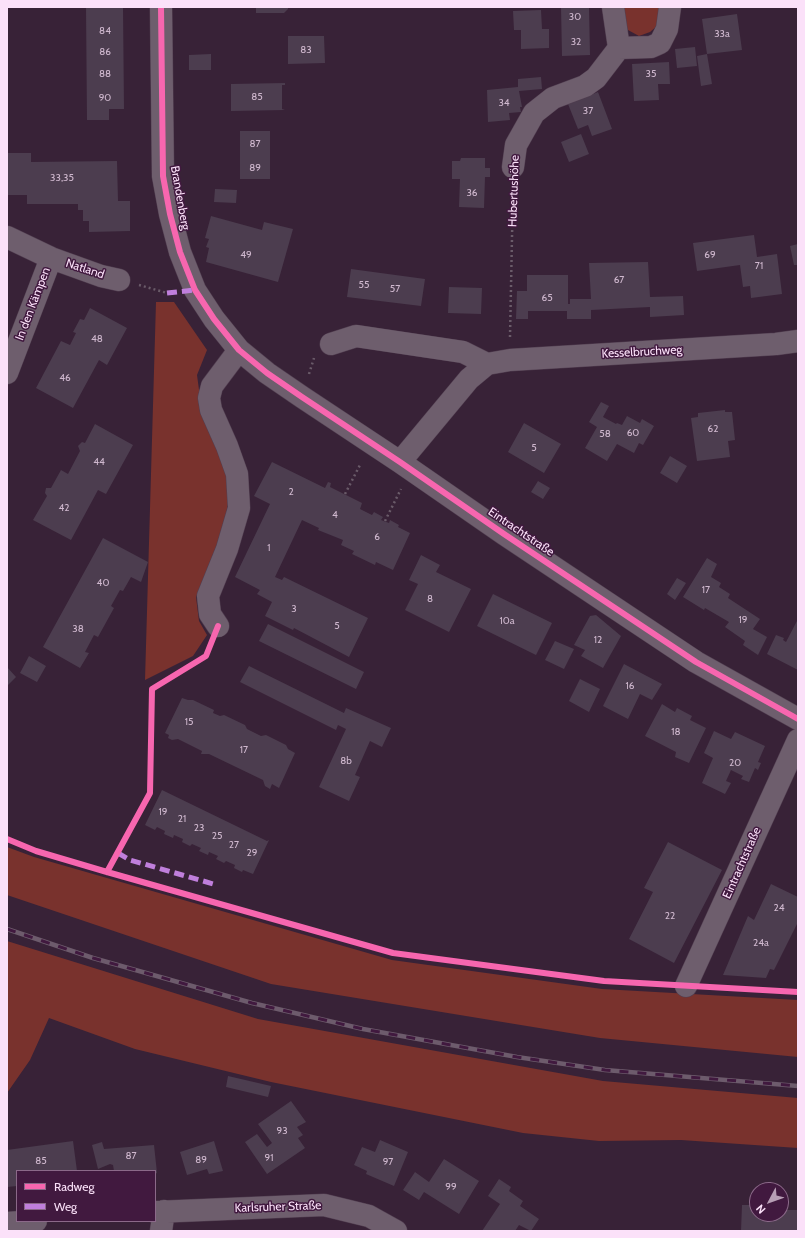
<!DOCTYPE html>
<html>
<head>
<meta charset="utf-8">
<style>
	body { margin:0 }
	#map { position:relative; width:805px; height:1238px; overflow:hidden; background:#382237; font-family:Cabin,sans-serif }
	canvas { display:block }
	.frame { position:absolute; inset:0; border:8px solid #fbe1f9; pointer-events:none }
	.legend { position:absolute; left:16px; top:1170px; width:140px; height:52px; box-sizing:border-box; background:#41193f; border:1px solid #8b6989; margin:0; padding:5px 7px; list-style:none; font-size:12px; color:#fbe1f9 }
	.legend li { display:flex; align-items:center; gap:8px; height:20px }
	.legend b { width:20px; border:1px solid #8b6989 }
	.north { position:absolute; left:749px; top:1182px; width:40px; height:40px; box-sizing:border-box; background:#41193f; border:1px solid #8b6989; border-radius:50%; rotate:229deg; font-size:11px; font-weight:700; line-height:16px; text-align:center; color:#fbe1f9 }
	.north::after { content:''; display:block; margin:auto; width:14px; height:18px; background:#b79eb5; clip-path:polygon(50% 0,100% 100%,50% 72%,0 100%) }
</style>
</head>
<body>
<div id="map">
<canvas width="805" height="1238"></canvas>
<div class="frame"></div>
<ul class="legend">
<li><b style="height:5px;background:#f766af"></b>Radweg</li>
<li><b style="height:5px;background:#c07fdc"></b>Weg</li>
</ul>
<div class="north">N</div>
</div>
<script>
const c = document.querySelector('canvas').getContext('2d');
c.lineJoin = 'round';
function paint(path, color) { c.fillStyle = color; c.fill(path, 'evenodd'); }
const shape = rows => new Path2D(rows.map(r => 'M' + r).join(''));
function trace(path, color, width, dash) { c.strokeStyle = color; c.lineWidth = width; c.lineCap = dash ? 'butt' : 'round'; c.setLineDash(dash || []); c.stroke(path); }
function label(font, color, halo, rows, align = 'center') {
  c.font = font + ' Cabin,sans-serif'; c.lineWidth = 3; c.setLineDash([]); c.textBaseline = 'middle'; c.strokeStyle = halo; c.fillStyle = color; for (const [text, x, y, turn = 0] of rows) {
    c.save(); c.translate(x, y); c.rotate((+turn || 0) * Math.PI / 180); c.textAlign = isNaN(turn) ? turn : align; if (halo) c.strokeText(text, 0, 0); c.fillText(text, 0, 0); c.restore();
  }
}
paint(shape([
	[621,7,661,7,657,26,650,32,639,36,628,30,622,20],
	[156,302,174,302,207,350,197,375,202,412,227,472,229,498,224,526,215,557,196,597,199,621,207,635,193,656,145,680],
	[7,847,34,857,392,960,602,989,798,1000,798,1057,600,1038,271,984,7,895],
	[7,941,258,1019,603,1081,798,1098,798,1148,681,1140,599,1141,523,1133,271,1082,135,1049,49,1018,30,1060,7,1093]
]), '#79322d');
paint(shape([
	[86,7,123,7,124,109,109,109,109,120,87,120],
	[256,7,288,7,288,9,284,13,256,13],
	[561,7,589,7,590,55,562,56],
	[541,10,542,29,549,29,549,48,521,49,521,30,514,30,513,11],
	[737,14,742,50,707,54,702,19],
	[288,36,324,36,325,63,288,64],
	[695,47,697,66,677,68,675,49],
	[211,54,211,70,189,70,189,55],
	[707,54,712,84,701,86,697,56],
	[669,62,670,84,658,84,659,100,634,101,632,64],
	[541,77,542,89,519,91,522,107,520,107,521,112,509,113,510,120,488,122,487,90,518,87,518,79],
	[285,83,285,85,282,85,282,109,285,110,231,111,231,84],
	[598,92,612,129,592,136,588,125,578,129,568,104],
	[240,131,270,131,270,179,240,179],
	[581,134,589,154,569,162,561,142],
	[7,153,31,153,31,162,117,161,118,201,130,201,130,231,89,232,89,221,83,221,83,210,78,210,78,204,27,204,27,195,7,195],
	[461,158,485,158,485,168,490,168,490,177,485,177,484,208,459,207,460,179,452,179,452,161,460,161],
	[215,189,237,190,236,203,214,202],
	[211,216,262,230,264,222,293,229,278,282,206,262,209,248,206,247,209,239,205,238],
	[754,235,757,257,777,254,782,294,751,298,750,286,743,287,740,265,697,271,693,243],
	[798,244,798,265,794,265,790,246],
	[648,262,650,297,683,296,684,315,650,317,650,307,591,310,591,319,567,319,567,311,528,311,528,319,516,319,517,291,527,291,527,275,568,275,568,304,570,304,570,299,591,299,589,263],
	[351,269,425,279,421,306,347,297],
	[449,287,482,288,481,314,448,313],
	[90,308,127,328,107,365,99,360,73,408,36,388,61,341,70,345,76,333,73,332,80,319,84,320],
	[601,402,609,406,603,417,616,424,617,423,622,425,627,416,640,423,642,419,654,426,643,445,639,443,634,453,617,444,607,461,585,448,597,427,589,422],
	[725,410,725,412,732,412,735,440,728,441,730,457,697,461,691,418,698,417,698,413],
	[524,423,561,444,544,473,508,452],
	[95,424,133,445,106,494,98,490,71,540,33,520,47,496,45,493,46,488,51,488,61,470,68,474,80,451,78,446,82,442,85,443],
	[670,456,687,466,677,483,660,473],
	[272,462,325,488,328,482,331,483,330,487,362,503,360,509,372,515,374,512,383,517,381,520,389,523,390,520,399,525,398,527,410,533,393,570,376,562,375,565,352,554,354,551,341,545,343,540,318,530,319,528,302,520,275,577,282,580,284,577,368,618,349,657,294,628,293,630,265,616,272,602,257,594,260,590,235,577,270,504,254,496],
	[538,481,550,488,543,499,531,492],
	[103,538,148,562,141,582,131,577,123,591,120,590,111,606,114,608,98,637,94,635,85,652,89,653,80,668,43,647],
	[421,555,440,565,436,572,471,589,449,632,405,610,418,584,409,580],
	[707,558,717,564,711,577,721,583,719,587,730,594,728,598,760,619,753,629,767,637,758,655,743,645,745,641,725,627,729,622,705,608,704,610,683,597],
	[677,578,686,583,675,600,667,594],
	[493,594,552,623,536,655,477,626],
	[596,615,621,636,603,668,581,656,585,650,574,645,590,616],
	[798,619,798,670,767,654,776,635,784,638,783,640,786,642],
	[268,624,364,672,356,689,259,641],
	[555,641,574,649,564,669,545,660],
	[29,656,46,666,37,682,20,673],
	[624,664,662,684,652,700,640,694,628,719,603,706],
	[249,666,344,713,346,708,391,728,382,747,370,741,355,775,360,777,349,801,319,787,346,729,338,725,336,730,240,682],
	[7,667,16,677,7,686],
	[580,679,600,689,589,712,569,701],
	[182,698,188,700,193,700,214,710,213,713,220,716,224,715,245,725,247,729,261,736,266,735,286,745,288,749,295,753,279,788,272,784,270,789,265,786,263,780,209,754,201,754,202,751,178,739,172,740,168,738,169,735,165,733],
	[662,704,675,712,677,708,692,716,690,720,706,728,689,763,675,757,676,752,645,736],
	[714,731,731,739,735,732,765,746,758,762,761,763,758,770,755,768,749,782,741,779,743,776,731,770,726,781,731,783,725,794,702,783,713,758,704,753],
	[162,790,267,841,269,840,253,874,243,870,242,872,234,868,235,865,226,861,224,863,216,859,218,856,209,852,208,855,199,851,201,848,192,844,190,846,182,842,183,839,174,835,173,838,164,834,165,831,157,827,155,830,145,825],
	[668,842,722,870,674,963,629,939,653,892,644,888],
	[771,884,798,897,798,922,774,970,770,969,766,978,723,975,748,916,754,920],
	[228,1076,271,1086,268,1097,226,1087],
	[291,1101,306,1122,297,1127,303,1135,298,1138,305,1148,267,1174,245,1142,257,1134,267,1147,272,1143,258,1124],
	[380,1140,408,1152,394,1186,366,1174,367,1171,354,1165,362,1147,375,1152],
	[73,1141,77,1171,17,1171,17,1186,7,1187,7,1150],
	[214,1141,223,1171,209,1174,207,1169,187,1175,180,1152],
	[102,1142,104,1149,154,1145,157,1173,155,1174,155,1171,114,1171,113,1165,110,1164,98,1169,92,1145],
	[444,1159,479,1181,459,1214,424,1192,419,1200,403,1190,415,1172,429,1182],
	[499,1179,511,1187,509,1191,523,1201,520,1206,539,1219,531,1231,519,1225,515,1231,482,1231,500,1204,488,1196],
	[742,1205,757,1205,757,1214,781,1214,781,1210,798,1210,798,1231,741,1231]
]), '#4c3d4f');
const minor = shape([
	[161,7,163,176,170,214,180,252,195,290,214,319,239,350,267,373,302,397,400,462,504,534,696,662,798,719],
	[613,7,619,48,651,47,660,43,667,29,670,7],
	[513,167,516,145,534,113,553,98,585,86,596,78,619,48],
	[7,237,51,258,101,276,119,280],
	[331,344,356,336,463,352,487,364],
	[7,373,51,258],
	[400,462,469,379,487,364,510,360,776,344,798,341],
	[218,626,210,614,208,596,227,549,239,508,237,474,227,446,211,410,209,398,212,386,239,350],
	[686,986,798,740],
	[155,1212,324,1205,369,1216,396,1231],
	[7,1223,36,1221],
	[161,1231,164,1211]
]);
trace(minor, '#523f51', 23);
trace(shape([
	[139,285,167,293],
	[510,337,513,188],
	[309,374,314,358],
	[345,494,361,463],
	[385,521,401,489]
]), '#6a5b69', 2.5, [2, 3]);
trace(minor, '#6e5e6d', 22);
const rail = shape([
	[7,929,93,958,252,1003,363,1029,517,1057,605,1070,798,1086]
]);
trace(rail, '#6d5b6c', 4.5);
trace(rail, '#41193f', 3, [9]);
trace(shape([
	[167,293,195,290],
	[118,853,130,860,217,885]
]), '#c07fdc', 5, [10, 5]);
trace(shape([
	[161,7,163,176,170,214,180,252,195,290,214,319,239,350,267,373,302,397,400,462,504,534,696,662,798,719],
	[7,839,36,851,107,872,393,953,604,981,798,992],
	[107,872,150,793,152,689,206,656,218,626]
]), '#f766af', 6);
label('10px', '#cfb8ce', null, [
	["30",575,17],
	["84",105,31],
	["33a",722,34],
	["32",576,42],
	["83",306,50],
	["86",105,52],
	["88",105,74],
	["35",651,74],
	["85",257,97],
	["90",105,98],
	["34",504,103],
	["37",588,111],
	["87",255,144],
	["89",255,168],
	["33,35",62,178],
	["36",472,193],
	["49",246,255],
	["69",710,255],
	["71",759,266],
	["67",619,280],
	["55",364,285],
	["57",395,289],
	["65",547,298],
	["48",97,339],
	["46",65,378],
	["62",713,429],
	["60",633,433],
	["58",605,434],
	["5",534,448],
	["44",99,462],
	["2",291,492],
	["42",64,508],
	["4",335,515],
	["6",377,537],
	["1",269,548],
	["40",103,583],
	["17",706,590],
	["8",430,599],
	["3",294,609],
	["19",743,620],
	["10a",507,621],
	["5",337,626],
	["38",78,629],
	["12",598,640],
	["16",630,686],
	["15",189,722],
	["18",676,732],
	["17",244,750],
	["8b",346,761],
	["20",735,763],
	["19",163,812],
	["21",182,819],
	["23",199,828],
	["25",217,836],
	["27",234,845],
	["29",252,853],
	["24",779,908],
	["22",670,916],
	["24a",761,943],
	["93",282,1131],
	["87",131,1156],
	["91",269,1158],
	["89",201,1160],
	["85",41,1161],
	["97",388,1162],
	["99",451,1187]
]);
label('12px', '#fbe1f9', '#41193f', [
	["Hubertushöhe",514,191,-88],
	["Brandenberg",180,198,80],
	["Natland",85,269,18],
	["In den Kämpen",33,304,-69],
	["Kesselbruchweg",642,352,-3],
	["Eintrachtstraße",521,532,34],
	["Eintrachtstraße",742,863,-66],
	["Karlsruher Straße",278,1207,-2]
]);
</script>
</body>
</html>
